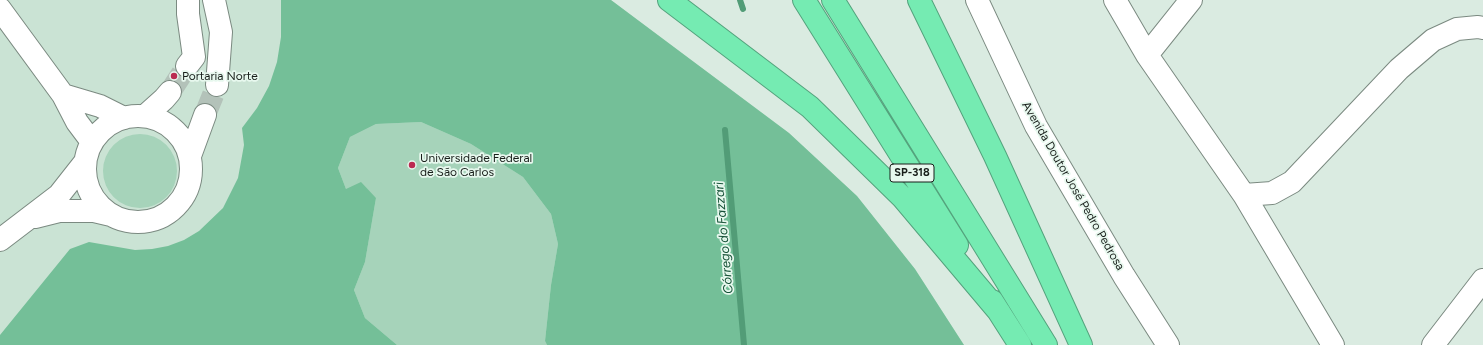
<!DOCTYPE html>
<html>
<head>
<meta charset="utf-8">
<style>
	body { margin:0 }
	canvas { display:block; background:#daebe1 }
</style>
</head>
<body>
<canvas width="1483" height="345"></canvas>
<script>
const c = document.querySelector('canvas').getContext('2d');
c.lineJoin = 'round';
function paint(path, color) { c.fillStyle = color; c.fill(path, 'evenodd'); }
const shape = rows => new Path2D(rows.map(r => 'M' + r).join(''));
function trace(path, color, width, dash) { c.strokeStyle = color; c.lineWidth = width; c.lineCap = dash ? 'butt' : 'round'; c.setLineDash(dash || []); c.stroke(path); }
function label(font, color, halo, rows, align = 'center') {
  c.font = font + ' Figtree,sans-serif'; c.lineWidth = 3.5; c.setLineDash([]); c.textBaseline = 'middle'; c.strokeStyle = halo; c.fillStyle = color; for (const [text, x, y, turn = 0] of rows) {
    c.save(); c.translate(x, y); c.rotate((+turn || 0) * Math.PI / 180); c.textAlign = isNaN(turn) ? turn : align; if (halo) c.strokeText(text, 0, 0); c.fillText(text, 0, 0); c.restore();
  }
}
paint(shape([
	[0,0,611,0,789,133,857,196,915,269,964,345,0,345]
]), '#cae3d4');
paint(shape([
	[421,122,471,144,523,177,551,214,558,244,551,285,545,341,547,345,397,345,365,318,354,290,365,262,376,198,346,189,338,168,350,137,376,124],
	'103 171a37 37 0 1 1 74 0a37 37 0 1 1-74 0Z'
]), '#a6d3ba');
paint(shape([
	[281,0,611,0,789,133,857,196,915,269,964,345,547,345,545,341,551,285,558,244,551,214,523,177,471,144,421,122,376,124,350,137,338,168,346,189,361,182,376,198,365,262,354,290,365,318,397,345,0,345,0,335,70,249,89,242,135,250,152,249,168,246,184,240,199,231,223,208,238,178,244,145,242,128,257,108,269,86,277,62,281,37]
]), '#74bf98');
trace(shape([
	[740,0,743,9],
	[725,130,744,345]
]), '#529c77', 6);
trace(shape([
	[170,92,187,66],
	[205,115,217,85]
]), '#b3c2b9', 22, [22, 11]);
const minor = shape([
	[214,0,221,32,217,85],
	[977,0,1036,126,1124,276,1168,345],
	[1115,0,1147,55,1244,195,1333,345],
	[0,9,63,95,77,122,92,142],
	[1147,55,1191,0],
	[187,66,194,57,188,14,188,0],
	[63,95,100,106,124,118],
	[145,116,164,99,170,92],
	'85 169a53 53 0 1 1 106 0a53 53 0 1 1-106 0Z',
	[190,156,205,115],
	[1244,195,1272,193,1292,182,1399,69,1433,40,1457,29,1478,27,1483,28],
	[35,217,59,211,94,211,111,215],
	[0,240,59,195,85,162],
	[1433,345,1483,280]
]);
const highway = shape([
	[669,0,810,107,903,198,1000,313],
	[804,0,957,245],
	[833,0,1046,345],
	[919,0,995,156,1081,345],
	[992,301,1020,345]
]);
trace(minor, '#7b8a81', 24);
trace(highway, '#54a37d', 24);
trace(minor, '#fff', 22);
trace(highway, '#75ebb2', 22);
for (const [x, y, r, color] of [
	[174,76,4,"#bb2b52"],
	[412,165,4,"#bb2b52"]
]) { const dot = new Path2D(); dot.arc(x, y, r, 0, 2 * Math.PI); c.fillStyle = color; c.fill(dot); trace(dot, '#e7f8ee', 1.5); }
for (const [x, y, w] of [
	[912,173,44]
]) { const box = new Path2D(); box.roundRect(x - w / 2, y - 9, w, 18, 3); c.fillStyle = '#e7f8ee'; c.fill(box); trace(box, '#181e1a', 1); }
label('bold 11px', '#181e1a', null, [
	["SP-318",912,173]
]);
label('12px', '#181e1a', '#e7f8ee', [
	["Portaria Norte",182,76],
	["Universidade Federal",420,158],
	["de São Carlos",420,172]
], 'left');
label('12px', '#181e1a', '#e7f8ee', [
	["Avenida Doutor José Pedro Pedrosa",1073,186,60]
]);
label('italic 13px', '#165137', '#e7f8ee', [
	["Córrego do Fazzari",724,238,-95]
]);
</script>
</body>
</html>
